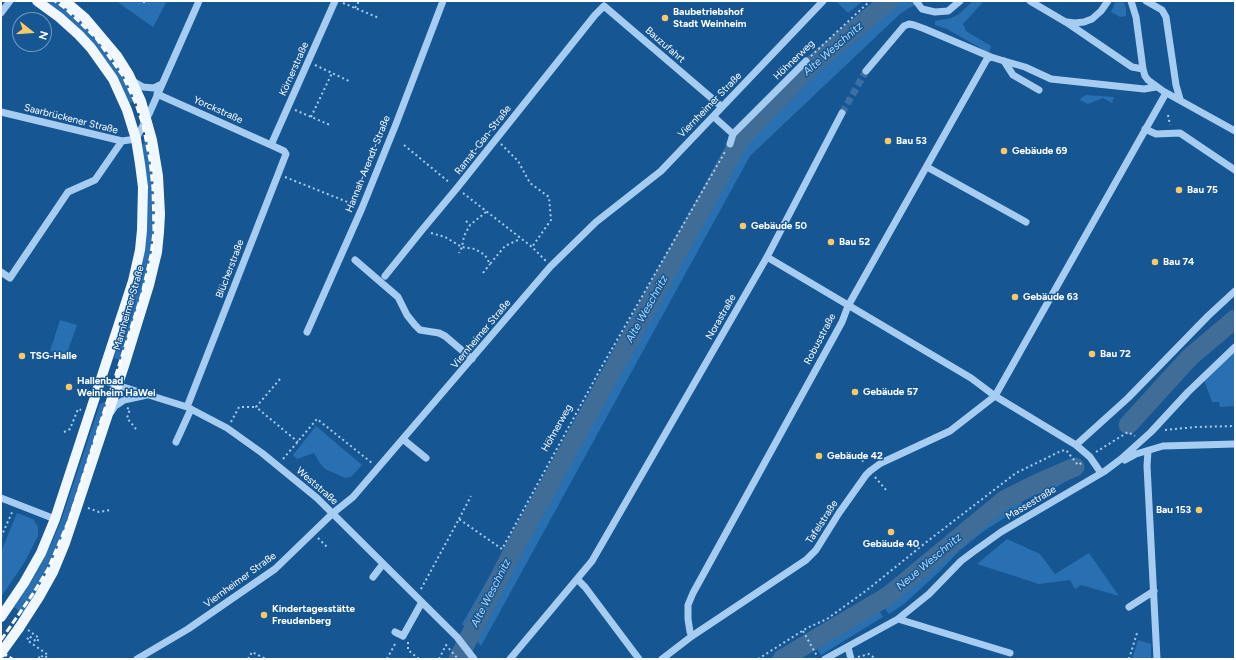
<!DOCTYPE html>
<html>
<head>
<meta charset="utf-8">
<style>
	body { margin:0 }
	#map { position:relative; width:1236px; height:660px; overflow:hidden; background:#165693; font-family:Figtree,sans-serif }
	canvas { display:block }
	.frame { position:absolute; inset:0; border:2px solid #fff; pointer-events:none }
	.north { position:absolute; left:12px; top:12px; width:40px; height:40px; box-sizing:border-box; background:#165693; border:1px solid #739abe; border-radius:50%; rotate:107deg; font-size:11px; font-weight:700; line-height:16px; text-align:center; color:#fff }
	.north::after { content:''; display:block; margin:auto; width:14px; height:18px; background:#ffc866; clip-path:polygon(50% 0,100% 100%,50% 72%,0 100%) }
</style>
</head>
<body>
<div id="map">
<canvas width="1236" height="660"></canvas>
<div class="frame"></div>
<div class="north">N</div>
</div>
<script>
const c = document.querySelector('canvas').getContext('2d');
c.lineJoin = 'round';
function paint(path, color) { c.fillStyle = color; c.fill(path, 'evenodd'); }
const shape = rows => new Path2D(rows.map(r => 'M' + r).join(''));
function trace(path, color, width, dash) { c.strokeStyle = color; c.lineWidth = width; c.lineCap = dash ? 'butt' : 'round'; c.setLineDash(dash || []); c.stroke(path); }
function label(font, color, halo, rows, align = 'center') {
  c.font = font + ' Figtree,sans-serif'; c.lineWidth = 3; c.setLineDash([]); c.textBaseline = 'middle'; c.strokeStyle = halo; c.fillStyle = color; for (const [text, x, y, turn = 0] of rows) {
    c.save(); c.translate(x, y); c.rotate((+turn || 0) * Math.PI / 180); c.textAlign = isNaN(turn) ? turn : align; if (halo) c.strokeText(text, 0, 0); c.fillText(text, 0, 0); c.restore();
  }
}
paint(shape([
	[45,1,60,1,81,18,113,56,137,99,129,104,117,79],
	[116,1,167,1,153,27],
	[838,1,863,1,848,13,837,2],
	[878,1,926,1,909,8,900,14,750,156,481,646,462,624,561,452,606,367,735,142],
	[973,1,984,1,963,24,966,31,991,46,989,53,947,29,935,25,935,21,951,18,959,14],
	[1116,1,1123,1,1124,3,1126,8,1126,16,1120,17,1111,12],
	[1086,95,1114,97,1112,103,1103,98,1088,104,1080,100,1081,98],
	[148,137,156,189,157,210,152,256,123,361,114,358,135,291,141,267,141,147],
	[60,320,77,325,66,356,50,351],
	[1235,351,1235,406,1220,407,1219,402,1212,402,1204,380],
	[112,393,61,547,40,585,23,614,14,607,32,580,52,542,62,518,100,404,107,401,109,394],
	[316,426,362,465,351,477,345,478,325,469,319,462,314,453,297,459,293,455],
	[1072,469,1076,475,1041,497,1037,490],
	[1020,499,1023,506,984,531,959,551,941,570,904,604,889,614,883,606,911,586,931,565,980,524],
	[17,513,33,519,38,527,38,536,24,563,1,597,1,552],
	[1007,539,1040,554,1055,574,1089,553,1119,596,1081,585,1075,589,1070,580,1039,584,977,564],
	[879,610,883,617,821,655,817,649],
	[1138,640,1151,644,1151,659,1132,659]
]), '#2970b2');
trace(shape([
	[1128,425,1190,357,1235,319],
	[458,659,515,547,740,140,811,66,889,1],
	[782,659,888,596,1004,500,1038,483,1075,467]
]), '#3f6d98', 19);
trace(shape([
	[842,113,866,71]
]), '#396fa3', 7, [7, 3.5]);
trace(shape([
	[144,1,144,5],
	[343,3,379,18],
	[355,8,359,1],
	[811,56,870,1],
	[315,65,351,82],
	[295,110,330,125],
	[1168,115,1170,125],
	[311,117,332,73],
	[501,144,518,161,530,183,549,197,551,220,532,247],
	[404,145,450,183],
	[285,177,355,205],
	[463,193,532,247,546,261],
	[486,212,470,225,464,236,462,247,475,249,485,255,490,264,505,246,520,239],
	[466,221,470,225],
	[431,233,445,237,462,247,459,253],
	[483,273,490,264],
	[280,379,256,407,298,442],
	[127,408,130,409,127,418,136,429],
	[231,422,239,407,256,407],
	[1165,430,1196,427,1235,426],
	[64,432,70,429,78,409,81,410],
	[1096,452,1128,432,1135,436],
	[283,459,317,419,372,463],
	[862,460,865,464],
	[875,477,886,490],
	[88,508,99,512,110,510],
	[459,519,471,496],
	[1,537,13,510],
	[318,538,327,547],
	[421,589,459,519,502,549,601,368,726,150],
	[28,630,39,638,37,642,29,636,27,640,48,655,45,658,40,655,39,658],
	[803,631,817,656],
	[408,642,408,650,419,659],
	[858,657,869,654,876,659],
	[248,659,252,652,266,659],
	[387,659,396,642],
	[439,659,446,645,458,659],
	[758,659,807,628,827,619,867,590,929,540,1016,473,1061,451,1066,450,1078,465,1083,462],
	[1129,659,1137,633]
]), '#a6cdf1', 2, [2, 3]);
trace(shape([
	[916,1,922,9,935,12,948,11,960,1],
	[1030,1,1069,24,1132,67,1143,69],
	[1131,1,1136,17,1143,69,1145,76,1148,80,1163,91,1235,131],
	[1146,1,1162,10,1166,17,1176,85,1180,99],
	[1,13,10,1],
	[1067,22,1075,23,1084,22,1092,19,1101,11,1108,1],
	[1004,61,1013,75,1039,90],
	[866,71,904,26,909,24,914,25,925,29,991,57],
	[131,80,143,87,154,88,162,84],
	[157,94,271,145,284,151,286,154,187,407],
	[1,112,122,141,136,139,149,114,199,1],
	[714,117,733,134],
	[1145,129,1156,134,1180,133,1235,170],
	[730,144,733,134,806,61],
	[271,145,335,1],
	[927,167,1026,222],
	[767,257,971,378,995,396,1076,445,1090,457,1101,473],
	[355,260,398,297,407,315,415,325,420,330,439,333,445,336,472,359],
	[1,272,10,278,68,192,95,180,122,141],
	[385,276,422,230,457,188,595,15,604,6,722,107],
	[307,332,362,208,396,124,443,1],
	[101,380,187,407,227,428,262,453,317,498,457,637,474,659],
	[111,412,115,406,124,400,147,395],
	[404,440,426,458],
	[176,442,191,409],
	[1076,445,1128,398,1208,316,1235,291],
	[1148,451,1147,466,1157,659],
	[1125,460,1136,454,1163,446,1235,444],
	[1,498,55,519],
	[373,577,383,564],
	[577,579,585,587,639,659],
	[1129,607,1154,591],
	[898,619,1010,653],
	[395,632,403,636,422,602],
	[692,636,690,632,688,619,688,605,693,593,842,322,848,306,987,59,991,57,1004,61,1025,67,1051,79,1144,89,1156,87],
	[848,647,851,659],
	[137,659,188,629,275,569,333,513,353,497,550,267,596,222,661,171,823,1],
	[510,659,592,561,767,257,842,113],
	[662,659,692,636,806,560,816,550,839,513,866,475,870,471,881,463,894,457,950,431,995,396,1166,93],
	[825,659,898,619,929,594,961,561,973,552,1001,532,1105,471,1121,459,1151,432,1188,392,1235,347]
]), '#a6cdf1', 7);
trace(shape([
	[1,617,24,583,41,553,55,519,133,281,140,250,142,230,143,187,140,164,136,139,127,110,113,79,91,48,79,35,59,17,37,1],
	[19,628,39,597,53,572,65,543,124,366,149,285,157,252,159,232,160,214,158,176,152,140,141,101,129,75,117,56,85,18,65,1]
]), '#f0f7ff', 10);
trace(shape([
	[1,640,34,592,48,569,69,520,142,294,151,255,154,232,153,188,150,160,143,125,136,104,123,76,96,38,65,8,55,1],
	[1,652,12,659]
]), '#fff', 3, [7, 3]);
trace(shape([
	[1,653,19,628]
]), '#f0f7ff', 10);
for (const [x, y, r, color] of [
	[665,18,4,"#ffc866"],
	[888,141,4,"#ffc866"],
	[1004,151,4,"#ffc866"],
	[1179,190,4,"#ffc866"],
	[743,226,4,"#ffc866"],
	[831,242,4,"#ffc866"],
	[1155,262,4,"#ffc866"],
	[1015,297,4,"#ffc866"],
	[1092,354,4,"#ffc866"],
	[22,356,4,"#ffc866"],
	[69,387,4,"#ffc866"],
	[855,392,4,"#ffc866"],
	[819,456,4,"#ffc866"],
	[1199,510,4,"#ffc866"],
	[891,532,4,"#ffc866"],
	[264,615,4,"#ffc866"]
]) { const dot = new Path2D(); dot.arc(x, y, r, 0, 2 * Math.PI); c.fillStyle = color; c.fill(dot); trace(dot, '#165693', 1.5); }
label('bold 10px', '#fff', '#165693', [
	["Baubetriebshof",673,12],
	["Stadt Weinheim",673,24],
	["Bau 53",896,141],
	["Gebäude 69",1012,151],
	["Bau 75",1187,190],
	["Gebäude 50",751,226],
	["Bau 52",839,242],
	["Bau 74",1163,262],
	["Gebäude 63",1023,297],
	["Bau 72",1100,354],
	["TSG-Halle",30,356],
	["Hallenbad",77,381],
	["Weinheim HaWei",77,393],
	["Gebäude 57",863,392],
	["Gebäude 42",827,456],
	["Bau 153",1191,510,"right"],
	["Gebäude 40",891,544,"center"],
	["Kindertagesstätte",272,609],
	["Freudenberg",272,621]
], 'left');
label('10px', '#fff', '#165693', [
	["Bauzufahrt",665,45,41],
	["Höhnerweg",794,60,-44],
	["Körnerstraße",294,69,-66],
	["Viernheimer Straße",710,105,-46],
	["Yorckstraße",218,110,24],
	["Saarbrückener Straße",71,119,14],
	["Ramat-Gan-Straße",483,140,-52],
	["Hannah-Arendt-Straße",368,164,-68],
	["Blücherstraße",230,269,-69],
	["Mannheimer Straße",129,308,-74],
	["Norastraße",721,317,-60],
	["Viernheimer Straße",481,334,-50],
	["Robusstraße",820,339,-62],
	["Höhnerweg",557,428,-61],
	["Weststraße",317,486,41],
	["Massestraße",1031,503,-31],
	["Tafelstraße",822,522,-57],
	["Viernheimer Straße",240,580,-36]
]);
label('italic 11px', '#b2d7f7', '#165693', [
	["Alte Weschnitz",833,49,-41],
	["Alte Weschnitz",647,309,-61],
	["Neue Weschnitz",929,562,-40],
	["Alte Weschnitz",491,593,-63]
]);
</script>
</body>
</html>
